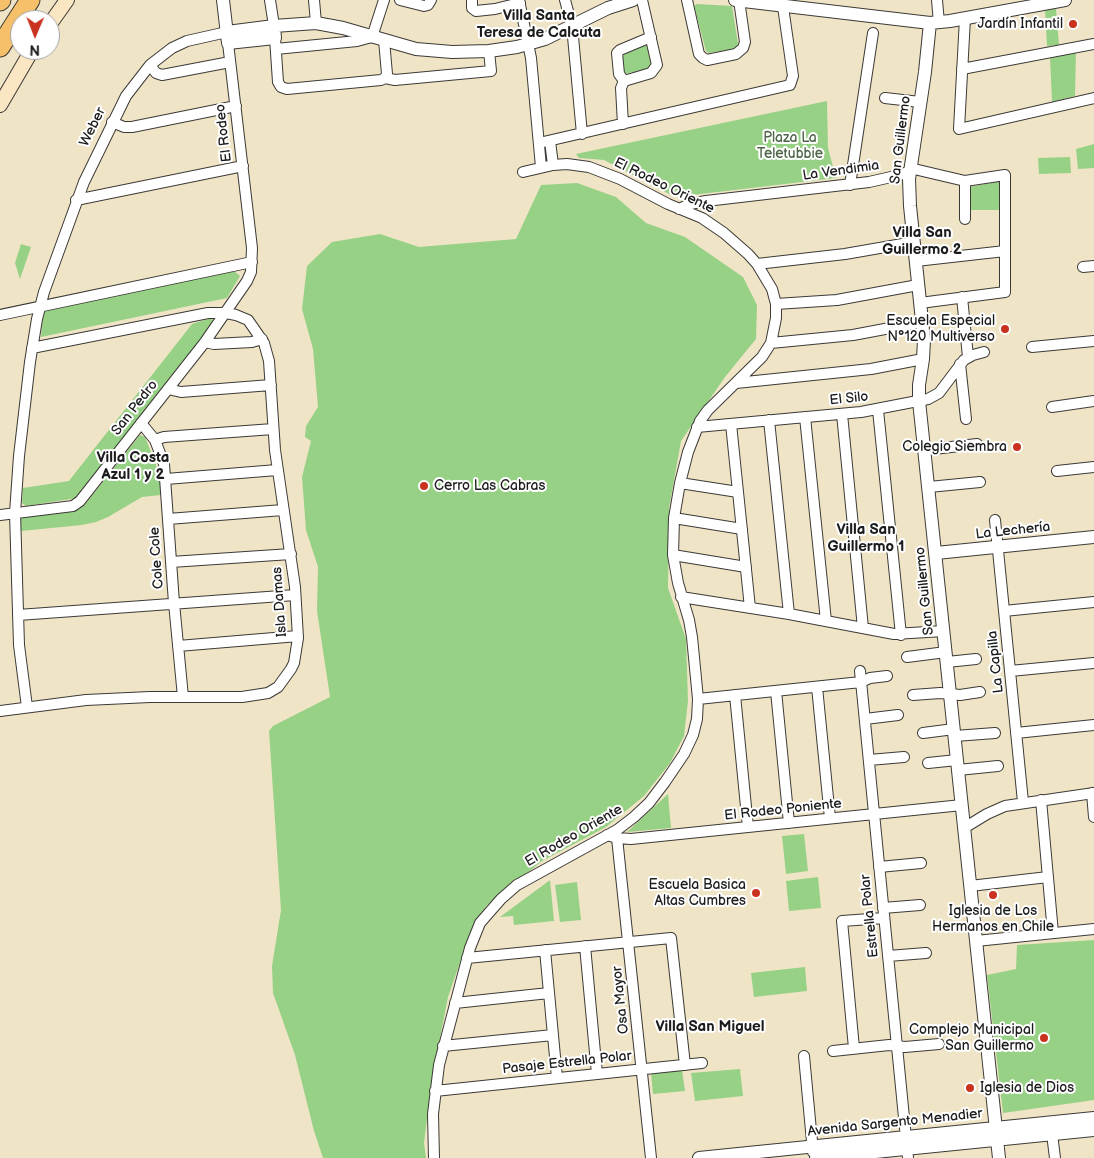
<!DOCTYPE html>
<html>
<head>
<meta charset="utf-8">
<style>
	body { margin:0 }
	#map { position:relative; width:1094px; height:1158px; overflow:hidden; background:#f0e4c7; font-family:"Balsamiq Sans",sans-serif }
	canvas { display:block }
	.north { position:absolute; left:10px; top:10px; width:50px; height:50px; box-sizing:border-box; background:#fff; border:1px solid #a4a4a4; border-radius:50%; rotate:181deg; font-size:14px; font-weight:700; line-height:20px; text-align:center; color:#1c1c1c }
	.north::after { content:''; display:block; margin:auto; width:18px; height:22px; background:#c8321e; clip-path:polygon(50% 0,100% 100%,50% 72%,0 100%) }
</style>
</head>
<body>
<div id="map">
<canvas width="1094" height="1158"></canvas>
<div class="north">N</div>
</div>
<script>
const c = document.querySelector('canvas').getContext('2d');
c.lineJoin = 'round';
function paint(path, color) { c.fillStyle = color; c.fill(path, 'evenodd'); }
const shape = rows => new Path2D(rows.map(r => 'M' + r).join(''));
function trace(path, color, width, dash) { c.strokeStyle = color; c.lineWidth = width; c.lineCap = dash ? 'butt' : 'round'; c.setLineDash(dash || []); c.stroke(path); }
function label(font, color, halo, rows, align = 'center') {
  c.font = font + ' "Balsamiq Sans",sans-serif'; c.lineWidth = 4; c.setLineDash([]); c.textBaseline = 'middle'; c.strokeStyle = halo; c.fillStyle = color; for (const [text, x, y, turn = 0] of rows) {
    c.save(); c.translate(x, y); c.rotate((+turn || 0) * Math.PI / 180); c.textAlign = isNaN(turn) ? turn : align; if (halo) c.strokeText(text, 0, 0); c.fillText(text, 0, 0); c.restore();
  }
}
paint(shape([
	[697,4,732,6,738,44,734,49,708,53,706,51,694,6],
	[1056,8,1059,45,1047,46,1045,9],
	[646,44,652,68,624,74,622,53],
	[1076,52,1075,96,1052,102,1050,57],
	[827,101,828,148,836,178,675,197,604,160,579,158,576,154],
	[1094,144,1094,168,1078,169,1076,149],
	[1070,157,1071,173,1039,174,1038,158],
	[1002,181,1002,210,969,210,969,187],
	[577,183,616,197,646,223,685,237,743,277,757,305,756,339,725,377,681,441,669,508,668,588,686,639,688,701,684,736,670,763,644,796,606,827,542,861,486,906,466,945,448,997,432,1078,424,1143,426,1158,323,1158,314,1131,295,1055,273,993,272,966,281,910,269,731,273,726,330,697,317,611,318,567,306,530,302,477,311,441,305,437,306,426,318,407,313,349,302,309,307,266,332,242,380,234,419,247,516,239,541,185],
	[21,244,31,247,20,279,15,263],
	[230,272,235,272,240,276,227,298,41,337,43,315,46,309],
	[211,318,214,321,201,340,77,498,26,506,22,503,23,488,69,481,72,477,192,324],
	[140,435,145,437,160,475,161,495,142,497,108,517,96,522,82,525,21,531,19,529,19,517,75,510,87,502],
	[668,794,671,828,627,832],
	[804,834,808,871,786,874,782,836],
	[818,877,821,908,789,911,786,881],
	[550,880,554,921,514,925,513,916,500,917],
	[577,882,581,920,560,922,555,885],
	[1094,940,1094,1100,1003,1113,987,975,1016,969,1017,945],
	[805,967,807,991,754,997,751,973],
	[740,1069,743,1096,695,1101,691,1073],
	[682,1070,685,1091,653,1094,651,1073]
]), '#97d185');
const minor = shape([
	[270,0,274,26],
	[314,0,316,23],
	[400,0,424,6,428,5,431,0],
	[472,0,472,8,476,11,495,9,520,3],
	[519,0,531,58,541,167],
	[565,0,572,26,582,134],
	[687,0,699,54,703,58,707,60,736,54,743,48,745,42,739,0],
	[937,0,939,23],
	[965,18,959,129,1094,98],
	[275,38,278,82,281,87,287,89,381,80,385,78,395,80,491,71,489,51],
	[384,40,387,74,385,78],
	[276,49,357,41,372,37,384,0],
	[150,65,156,73,162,75,230,62],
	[962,69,1094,44],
	[624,81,651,73,657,65,642,0],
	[624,81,619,74,617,53,620,50,651,37],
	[885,98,920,102],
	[112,122,124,127,132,127,236,106],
	[623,124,621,88,624,81],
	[550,141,553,165],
	[539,143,790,85,793,76,782,0],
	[850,185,873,33],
	[76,200,243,166],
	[679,209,690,204,706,201,869,182,900,175,914,169,965,181,1005,175,1005,292,920,303],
	[965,219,965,181],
	[916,261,1005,251],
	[757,264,845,254,914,242],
	[1083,267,1094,266],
	[962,297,968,357],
	[776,304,837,300,918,285],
	[0,315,252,262],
	[205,342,214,344,252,342,262,339],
	[771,343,853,335,922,322],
	[1032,347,1094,341],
	[960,364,966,419],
	[736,383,871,369,923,359],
	[168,389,181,392,271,385],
	[1052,407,1094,401],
	[878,410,901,635],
	[842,414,863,628],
	[805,417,826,621],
	[769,420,789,614],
	[141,423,155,440,164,464,174,603,183,697],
	[731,424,750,608],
	[697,427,861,412,928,399,939,393,964,360,973,355,984,352],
	[155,440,164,437,273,429],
	[925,450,977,444],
	[1057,471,1094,467],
	[166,479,277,470],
	[680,483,738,492],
	[929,487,980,482],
	[0,515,73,506,80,501,205,342,247,281,251,272,252,248,228,43],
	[674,518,742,529],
	[168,519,283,510],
	[995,520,1023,802],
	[673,555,746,567],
	[171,562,291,554],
	[681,597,789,614,894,634,944,631],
	[1004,611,1094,602],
	[18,615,295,595],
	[178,646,298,636],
	[907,657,946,652],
	[947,662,976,659],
	[860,671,908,1158],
	[1010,671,1094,663],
	[817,687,830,818],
	[776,691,789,823],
	[735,695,748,827],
	[913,695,940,693,960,695,980,692],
	[698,699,861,682,870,678,887,676],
	[27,707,19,645,15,513,19,456,30,362,37,319,44,292,84,182,126,96,150,65,172,48,187,41,227,32],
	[0,711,86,700,150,697,242,697,268,693,278,687,291,669,294,663,298,638,295,587,275,450,269,361,264,343,248,320,236,315,226,313,208,313,32,348],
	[865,719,898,715],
	[923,733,954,729],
	[1016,733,1094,725],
	[955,736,995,733],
	[869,760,904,757],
	[928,763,957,760],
	[958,770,998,766],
	[1092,793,1094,817],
	[1041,800,1053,933],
	[964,828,987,814,1005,806,1094,793],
	[607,835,617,838,631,839,962,805],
	[617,838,651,1158],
	[879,867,921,863],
	[970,886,1048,877],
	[883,908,920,905],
	[976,941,1094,929],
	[585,946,597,1074],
	[545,950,557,1078],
	[888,956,926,953],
	[467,958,671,938,685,1065],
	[455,1003,549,993],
	[443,1046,553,1035],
	[854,1048,842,921,884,918],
	[833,1051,889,1045,905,1047,939,1044],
	[804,1056,813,1152],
	[435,1091,702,1063],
	[1052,1134,1055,1158],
	[434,1158,433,1114,439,1065,470,948,480,923,501,899,517,885,617,830,634,817,649,803,665,782,684,754,693,735,697,719,698,699,692,637,689,620,678,583,673,555,674,518,680,483,688,452,700,421,708,410,762,357,771,343,776,318,776,304,772,289,757,264,748,254,724,233,702,218,668,204,620,179,589,167,567,164,553,165,523,172]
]);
const tertiary = shape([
	[223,0,228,43,275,38,274,26],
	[735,0,930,23,950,21,1065,0],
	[930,23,925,72,909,179,910,206,924,340,923,359,919,385,919,401,999,1158],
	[227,32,274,26,316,23,343,28,416,49,452,52,489,51,517,47,545,39,608,8,633,0],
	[936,553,1094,537],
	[699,1158,1094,1118],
	[816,1158,1094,1130]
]);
const secondary = shape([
	[50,24,67,0],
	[0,105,32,50]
]);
const motorway = shape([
	[0,1,1,0],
	[0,47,30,0]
]);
trace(minor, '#3c3a36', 12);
trace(tertiary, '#3c3a36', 14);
trace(secondary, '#3c3a36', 16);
trace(motorway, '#3c3a36', 21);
trace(minor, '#fff', 10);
trace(tertiary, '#fff', 12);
trace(secondary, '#fbe6c4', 14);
trace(motorway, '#f6c06b', 19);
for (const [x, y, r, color] of [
	[1073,24,5,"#c8321e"],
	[1005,329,5,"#c8321e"],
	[1017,447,5,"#c8321e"],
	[424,486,5,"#c8321e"],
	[756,893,5,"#c8321e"],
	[993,895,5,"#c8321e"],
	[1044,1038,5,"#c8321e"],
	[970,1088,5,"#c8321e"]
]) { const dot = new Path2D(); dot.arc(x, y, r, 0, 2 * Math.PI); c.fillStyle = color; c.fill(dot); trace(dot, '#fff', 2); }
label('14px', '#1c1c1c', '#fff', [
	["Jardín Infantil",1063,24],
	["Escuela Especial",995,321],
	["N°120 Multiverso",995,337],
	["Colegio Siembra",1007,447],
	["Cerro Las Cabras",434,486,"left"],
	["Escuela Basica",746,885],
	["Altas Cumbres",746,901],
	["Iglesia de Los",993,911,"center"],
	["Hermanos en Chile",993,927,"center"],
	["Complejo Municipal",1034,1030],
	["San Guillermo",1034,1046],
	["Iglesia de Dios",980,1088,"left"]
], 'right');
label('14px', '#1c1c1c', '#fff', [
	["Weber",93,127,-64],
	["El Rodeo",224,133,-97],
	["San Guillermo",901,140,-83],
	["La Vendimia",841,171,-8],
	["El Rodeo Oriente",664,186,26],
	["El Silo",849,399,-6],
	["San Pedro",135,408,-52],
	["La Lechería",1013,531,-6],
	["Cole Cole",157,558,-94],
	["San Guillermo",925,591,-96],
	["Isla Damas",280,602,-94],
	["La Capilla",996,662,-96],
	["El Rodeo Poniente",783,810,-6],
	["El Rodeo Oriente",574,836,-30],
	["Estrella Polar",870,916,-96],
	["Osa Mayor",621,1000,-96],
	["Pasaje Estrella Polar",567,1063,-6],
	["Avenida Sargento Menadier",895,1123,-6]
]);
label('14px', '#4d6446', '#fff', [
	["Plaza La",790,138],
	["Teletubbie",790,154]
]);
label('bold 15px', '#1c1c1c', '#fff', [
	["Villa Santa",539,16],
	["Teresa de Calcuta",539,33],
	["Villa San",922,233],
	["Guillermo 2",922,250],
	["Villa Costa",133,458],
	["Azul 1 y 2",133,475],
	["Villa San",866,530],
	["Guillermo 1",866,547],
	["Villa San Miguel",710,1027]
]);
</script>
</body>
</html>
